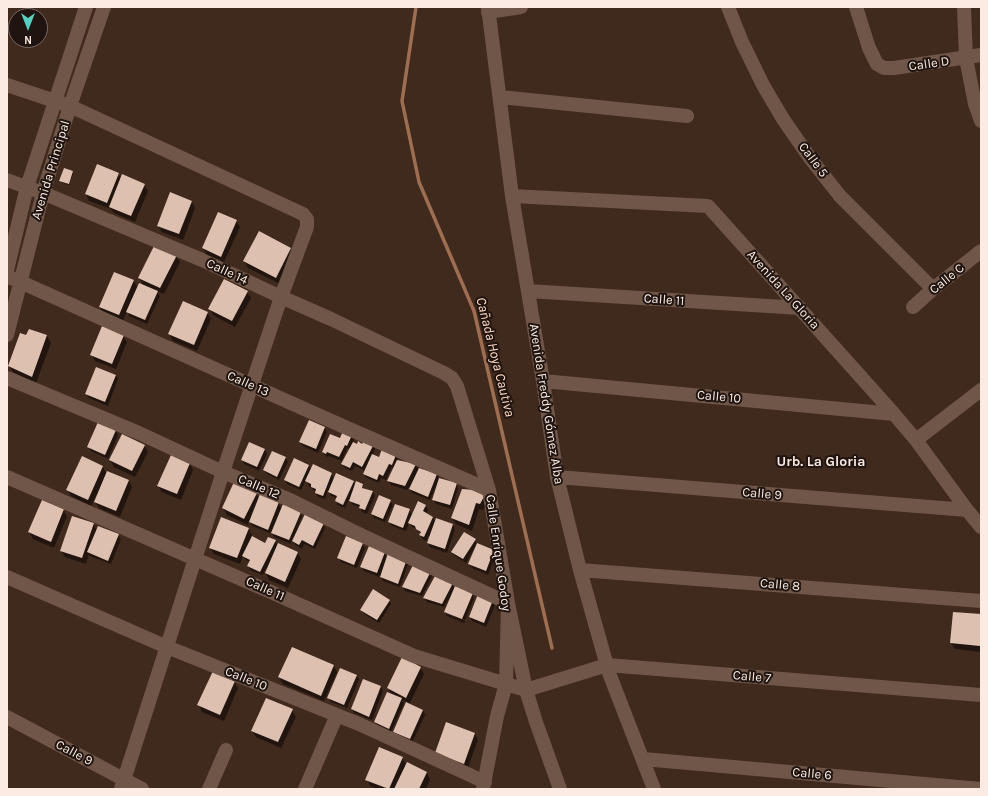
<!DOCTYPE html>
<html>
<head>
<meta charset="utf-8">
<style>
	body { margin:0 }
	#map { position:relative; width:988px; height:796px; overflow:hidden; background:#40291d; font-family:Karla,sans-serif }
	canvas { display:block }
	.frame { position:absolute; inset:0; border:8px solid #fbebe3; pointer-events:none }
	.north { position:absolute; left:8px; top:8px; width:40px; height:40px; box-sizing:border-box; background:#1f140f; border:1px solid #776a64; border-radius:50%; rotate:180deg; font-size:11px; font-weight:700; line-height:16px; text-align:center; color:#fbebe3 }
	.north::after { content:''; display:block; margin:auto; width:14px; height:18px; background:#58cec0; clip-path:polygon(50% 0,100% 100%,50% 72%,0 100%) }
</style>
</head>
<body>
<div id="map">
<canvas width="988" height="796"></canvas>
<div class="frame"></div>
<div class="north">N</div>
</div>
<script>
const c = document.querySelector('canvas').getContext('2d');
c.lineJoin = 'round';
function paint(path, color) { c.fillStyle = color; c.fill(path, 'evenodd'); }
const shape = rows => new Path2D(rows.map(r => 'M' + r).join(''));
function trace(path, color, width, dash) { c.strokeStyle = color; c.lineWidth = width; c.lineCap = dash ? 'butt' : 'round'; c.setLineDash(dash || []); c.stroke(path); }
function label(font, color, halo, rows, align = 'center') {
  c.font = font + ' Karla,sans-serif'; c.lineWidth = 4; c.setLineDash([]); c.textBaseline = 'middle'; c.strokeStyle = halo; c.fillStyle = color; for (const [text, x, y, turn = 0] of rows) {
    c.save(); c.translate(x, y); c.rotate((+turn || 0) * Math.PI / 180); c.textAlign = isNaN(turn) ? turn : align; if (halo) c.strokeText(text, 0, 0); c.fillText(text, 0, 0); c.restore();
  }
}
paint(shape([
	[97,165,118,174,121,179,144,185,148,191,135,222,114,213,111,209,89,201,86,194],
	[72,172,73,174,69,185,61,182,60,181],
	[171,194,192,202,195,208,183,240,162,232,158,226],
	[236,221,240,227,224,262,207,255,203,248],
	[259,233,291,249,294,255,280,284,248,268,244,261],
	[176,256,180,262,164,294,156,291,160,296,147,324,129,316,127,311,123,321,104,314,100,307,133,280,138,288,144,286,139,278],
	[247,292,251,298,235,327,213,315,210,309],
	[207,312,211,319,197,351,173,341,169,334],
	[30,330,47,336,51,343,36,383,13,372,9,366],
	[123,336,127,342,116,369,95,361,91,354],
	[116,375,118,379,108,406,89,398,86,394],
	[99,424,116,431,118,435,108,459,91,451,89,447],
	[325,428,327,432,318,453,303,446,300,442],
	[351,436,354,440,352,443,357,445,373,445,375,449,373,455,379,458,396,456,398,460,397,461,416,465,419,470,437,474,439,479,456,484,458,488,452,509,436,504,433,500,437,487,436,486,430,500,412,493,409,487,407,490,391,485,388,481,394,469,392,467,386,480,381,478,379,483,367,478,364,474,366,471,355,466,352,471,345,468,342,464,350,449,347,448,342,461,329,456,328,457,326,456,323,452,341,439],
	[144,445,148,452,135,477,114,467,110,460],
	[265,450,267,454,259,471,244,464,242,460],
	[83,458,103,467,107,474,129,481,132,487,120,517,99,508,95,502,98,495,97,494,91,506,71,496,68,490],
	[286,458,288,462,279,480,267,474,264,470],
	[190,464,193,470,181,500,162,492,158,486],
	[308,465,311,470,331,473,334,479,353,482,356,486,362,485,364,490,373,492,375,496,367,514,362,512,360,507,353,505,349,499,345,508,338,505,336,501,337,498,331,496,328,490,325,499,318,497,316,492,309,486,306,480,301,490,287,484,285,480],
	[256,494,259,499,278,503,282,509,300,512,302,516,297,529,298,530,323,524,325,528,315,549,304,544,302,549,295,545,292,540,291,544,274,537,271,531,270,533,252,526,249,521,248,525,227,515,223,508],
	[485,495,488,502,483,510,479,509,472,531,456,524,452,518],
	[390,501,393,505,385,522,374,518,372,514],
	[425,506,428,510,426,514,433,517,435,522,436,519,453,525,455,529,447,553,430,547,428,543,430,536,428,536,426,541,422,539,421,534,417,529,412,527,409,522,406,531,392,526,389,522,409,510,413,516],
	[63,510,67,516,54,548,33,539,29,532],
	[93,524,97,530,118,535,121,539,111,564,90,556,89,554,86,564,65,557,61,551],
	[248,528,252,535,251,537,266,544,275,541,278,546,297,552,301,559,288,588,269,580,266,573,268,569,266,568,263,575,250,570,248,566,250,562,246,560,243,556,240,564,214,554,210,548],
	[475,540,477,544,496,555,488,575,472,568,469,564,475,550,474,549,466,563,455,556,452,552],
	[362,544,365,548,357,568,341,562,339,558],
	[384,553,387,558,408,564,400,587,383,581,380,575,379,577,364,571,362,567],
	[430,572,432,576,422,596,405,591,403,587],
	[452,584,455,588,472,594,474,598,465,620,447,612,447,614,465,621,464,623,447,616,445,612,450,600,448,600,444,607,427,602,424,598],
	[389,600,391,604,379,623,364,614,361,610],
	[493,601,495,605,486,627,472,621,470,617],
	[954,613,981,615,981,652,955,649,951,643],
	[334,666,337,672,324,701,283,684,279,677],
	[420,668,424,674,409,705,423,710,425,715,412,743,397,736,394,732,407,702,402,700,404,703,391,732,377,726,375,722,392,695,388,688],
	[356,675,359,679,347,708,331,702,329,698],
	[364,680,381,687,383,691,372,720,354,713,352,709],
	[234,682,238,688,224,721,202,712,199,705],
	[292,710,296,717,281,748,256,737,252,731],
	[447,724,475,734,478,740,467,770,436,753],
	[402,758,407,766,408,764,427,773,430,779,426,789,378,789,370,786,367,780]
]), '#0007');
trace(shape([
	[416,7,402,101,419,182,474,311,552,648]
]), '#9e6e52', 3.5);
paint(shape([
	[97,164,119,173,107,203,85,194],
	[64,168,73,171,69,184,59,181],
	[122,174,145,184,131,216,109,207],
	[170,192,192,201,179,234,157,226],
	[218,212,237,220,221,257,202,248],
	[259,231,291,248,276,278,243,261],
	[155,244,177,255,160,288,138,278],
	[114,272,134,280,119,315,99,307],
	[224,279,248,291,232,321,208,309],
	[139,283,158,291,145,320,126,312],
	[183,301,208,312,194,345,168,334],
	[102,326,124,335,112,364,90,355],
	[29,329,47,335,32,377,8,366,20,333,26,335],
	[96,367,116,375,105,402,85,394],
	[309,420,325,427,316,449,299,442],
	[98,422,116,430,105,455,87,447],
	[343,431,352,435,347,446,345,445,339,457,327,452,326,454,322,452,330,434,340,438],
	[122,434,145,445,132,471,109,460],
	[364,440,374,444,362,467,353,462,350,468,341,464,353,442,357,444,358,441,362,444],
	[249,442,265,449,257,467,241,460],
	[382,449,396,455,392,465,389,464,383,476,379,474,377,480,363,474,372,454,379,457],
	[272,451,286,457,277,477,263,470],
	[171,455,190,463,177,494,157,486],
	[82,456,103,466,88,500,66,490],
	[294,458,309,465,299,487,284,480],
	[397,460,416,464,405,486,387,481],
	[313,464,332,473,323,496,315,493,316,489,311,487,311,484,305,481],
	[419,468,437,474,428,497,409,489],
	[107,471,129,480,116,511,94,502],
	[336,473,354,481,343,505,335,501,337,496,328,492],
	[439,478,457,483,450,505,432,500],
	[356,481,363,484,362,488,373,491,365,510,359,508,360,505,349,501],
	[234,482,257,493,244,519,222,508],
	[462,489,475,490,485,495,480,504,476,503,469,525,451,518],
	[260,494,279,502,268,530,249,522],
	[379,495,391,500,383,519,371,514],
	[42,500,64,509,51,542,28,532],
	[418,501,426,505,423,511,433,517,424,537,419,535,421,532,416,529,415,526,408,523],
	[283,504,301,512,289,540,271,533],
	[395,504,410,509,403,528,388,522],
	[305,514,324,523,313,546,302,540,299,545,292,541],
	[72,516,94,523,82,558,60,551],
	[221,517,249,528,237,558,209,548],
	[436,518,453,524,445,549,427,543],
	[98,526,119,534,108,561,87,552],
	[464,532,476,539,463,559,451,552],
	[252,536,265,543,268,537,276,540,260,572,247,566,250,560,242,556],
	[346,536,363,543,354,565,337,558],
	[278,543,298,552,285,582,265,573],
	[477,543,494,550,486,571,468,564],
	[369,546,385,552,377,573,360,567],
	[388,553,407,559,398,584,380,577],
	[413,565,431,571,420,593,402,587],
	[435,576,453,583,442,604,423,598],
	[455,586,473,593,462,619,444,612],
	[373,589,390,600,377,620,360,610],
	[478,594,493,600,484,623,469,617],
	[953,612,981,614,980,646,950,643],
	[292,647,334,665,321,696,278,677],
	[402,657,421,667,406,698,387,688],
	[340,668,357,675,344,705,327,698],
	[213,671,235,681,220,715,197,705],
	[363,679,381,686,369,717,351,709],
	[387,692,402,698,389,729,374,722],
	[266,698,293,709,278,742,251,731],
	[406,702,423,710,410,739,393,732],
	[446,722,475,733,464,764,435,753],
	[379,747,403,757,389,789,365,780],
	[407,762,427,772,419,789,394,789]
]), '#dec0b0');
trace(shape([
	[488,7,512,196,543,381,557,477,580,570,609,673,654,789],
	[728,7,742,42,763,85,783,119,810,158,840,196,933,289],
	[856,7,869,48,877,64,884,68,894,68,981,55],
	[964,7,966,58,975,104,981,121],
	[488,12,521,7],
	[7,85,70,106,303,214,307,219,307,227,281,297,223,472,121,789],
	[500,97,687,116],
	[7,180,43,193,202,260,281,297,331,319,444,373,452,378,457,386,489,490,508,603,506,684,497,716,483,789],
	[512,196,708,206,894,414,916,440,967,510,981,527],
	[7,270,27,187,86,7],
	[7,276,338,424,489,490],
	[528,291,800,308],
	[913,307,933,289,981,251],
	[7,335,43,193,70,106,104,7],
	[7,378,139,433,223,472,290,500,361,535,508,603,526,690,536,722,560,789],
	[543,381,894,414],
	[916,440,981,390],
	[7,477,271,592,414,656,526,690,607,665,981,695],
	[557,477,967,510],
	[580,570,981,601],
	[7,577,167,647,359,724,485,782],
	[7,717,142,789],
	[643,759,981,789],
	[209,789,226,750],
	[305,789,337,715]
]), '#705649', 14);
label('13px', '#fbebe3', '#1f140f', [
	["Calle D",929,64,-8],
	["Calle 5",813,160,53],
	["Avenida Principal",51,170,-73],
	["Calle 14",227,272,25],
	["Calle C",947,279,-39],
	["Avenida La Gloria",783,290,48],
	["Calle 11",664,300,4],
	["Calle 13",248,384,24],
	["Calle 10",719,397,5],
	["Avenida Freddy Gómez Alba",546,404,81],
	["Calle 12",259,487,23],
	["Calle 9",762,494,5],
	["Calle Enrique Godoy",498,553,82],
	["Calle 8",780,585,5],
	["Calle 11",265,589,24],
	["Calle 7",752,677,5],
	["Calle 10",246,679,22],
	["Calle 9",74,753,28],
	["Calle 6",812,774,5]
]);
label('italic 14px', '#ffd8c4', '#1f140f', [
	["Cañada Hoya Cautiva",495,357,76]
]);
label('bold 14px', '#fbebe3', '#1f140f', [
	["Urb. La Gloria",821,462]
]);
</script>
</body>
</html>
